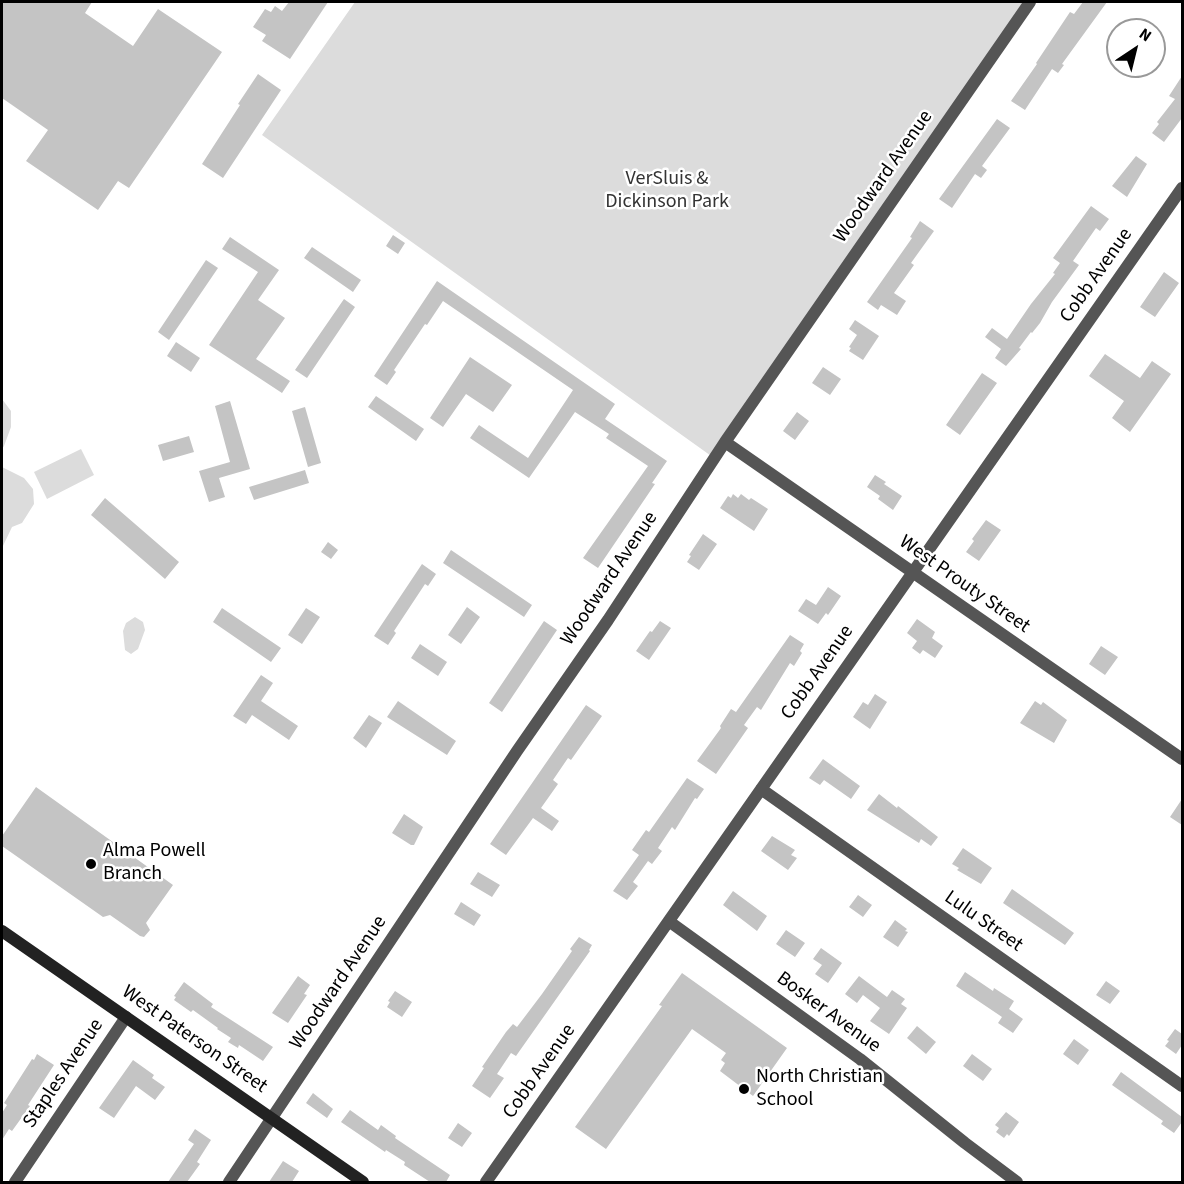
<!DOCTYPE html>
<html>
<head>
<meta charset="utf-8">
<style>
	body { margin:0 }
	#map { position:relative; width:1184px; height:1184px; overflow:hidden; background:#fff; font-family:"Source Sans 3",sans-serif }
	canvas { display:block }
	.frame { position:absolute; inset:0; border:3px solid #000; pointer-events:none }
	.north { position:absolute; left:1106px; top:18px; width:60px; height:60px; box-sizing:border-box; background:#fff; border:2px solid #999; border-radius:50%; rotate:35deg; font-size:16px; font-weight:700; line-height:24px; text-align:center; color:#000 }
	.north::after { content:''; display:block; margin:auto; width:21px; height:27px; background:#000; clip-path:polygon(50% 0,100% 100%,50% 72%,0 100%) }
</style>
</head>
<body>
<div id="map">
<canvas width="1184" height="1184"></canvas>
<div class="frame"></div>
<div class="north">N</div>
</div>
<script>
const c = document.querySelector('canvas').getContext('2d');
c.lineJoin = 'round';
function paint(path, color) { c.fillStyle = color; c.fill(path, 'evenodd'); }
const shape = rows => new Path2D(rows.map(r => 'M' + r).join(''));
function trace(path, color, width, dash) { c.strokeStyle = color; c.lineWidth = width; c.lineCap = dash ? 'butt' : 'round'; c.setLineDash(dash || []); c.stroke(path); }
function label(font, color, halo, rows, align = 'center') {
  c.font = font + ' "Source Sans 3",sans-serif'; c.lineWidth = 5; c.setLineDash([]); c.textBaseline = 'middle'; c.strokeStyle = halo; c.fillStyle = color; for (const [text, x, y, turn = 0] of rows) {
    c.save(); c.translate(x, y); c.rotate((+turn || 0) * Math.PI / 180); c.textAlign = isNaN(turn) ? turn : align; if (halo) c.strokeText(text, 0, 0); c.fillText(text, 0, 0); c.restore();
  }
}
paint(shape([
	[355,2,1029,2,714,458,262,135],
	[2,399,11,411,11,427,4,446,2,449],
	[81,449,94,475,47,499,34,472],
	[2,467,24,478,33,489,34,504,22,523,12,527,2,548],
	[135,617,143,622,145,630,138,649,131,654,125,650,123,631,126,623]
]), '#dcdcdc');
paint(shape([
	[2,2,92,2,85,13,133,46,158,9,222,52,129,188,118,181,98,210,26,161,48,130,2,98],
	[289,2,328,2,290,59,262,41,266,35,253,27,265,9,271,12,275,6,282,11],
	[1083,2,1107,2,1062,64,1064,65,1058,73,1052,69,1025,110,1011,101,1037,64,1036,63,1070,12,1074,14],
	[258,74,281,90,223,178,202,164,240,105,238,104],
	[1182,76,1182,118,1164,142,1152,133,1159,124,1157,122,1175,99,1169,96],
	[997,119,1010,128,982,166,987,170,981,178,975,174,952,208,939,199],
	[1136,156,1147,164,1127,197,1112,186],
	[1091,206,1109,219,1100,231,1096,228,1073,261,1079,265,1052,302,1040,323,1032,333,1031,332,1019,348,1021,349,1006,366,995,358,1001,349,985,337,992,328,1007,339,1031,304,1055,274,1053,273,1060,263,1053,258],
	[920,221,934,231,911,263,914,265,894,293,906,301,897,315,881,305,878,310,867,302,912,238,910,237],
	[393,235,405,243,398,254,386,246],
	[230,237,279,270,258,300,285,318,256,359,290,381,282,393,209,345,258,272,222,249],
	[312,247,361,280,353,292,304,258],
	[206,260,218,268,169,340,158,332],
	[1164,272,1179,283,1155,317,1140,307],
	[437,281,615,404,605,419,667,461,652,483,655,484,598,568,583,558,648,466,606,438,609,434,575,412,529,478,470,438,479,425,528,458,573,390,443,301,427,325,425,324,394,370,396,372,387,385,374,376],
	[344,299,355,307,307,378,295,370],
	[855,320,879,336,863,360,849,351,851,348,849,347,857,335,849,329],
	[176,342,200,358,191,372,167,356],
	[1105,354,1140,378,1152,361,1171,374,1130,432,1112,418,1124,401,1089,376],
	[470,357,512,385,493,412,466,394,443,427,430,418],
	[823,367,841,379,830,395,812,383],
	[982,373,997,383,960,435,946,425],
	[376,396,424,429,416,441,368,407],
	[230,401,250,469,219,478,225,497,209,502,199,471,230,462,215,406],
	[305,407,321,463,308,467,292,411],
	[797,412,809,421,795,440,783,431],
	[189,436,194,452,163,461,158,445],
	[305,470,309,483,254,500,249,487],
	[875,475,886,482,884,484,902,496,893,510,878,499,880,496,867,487],
	[733,494,738,498,741,494,749,500,751,498,768,509,754,531,720,508,728,496,731,498],
	[105,498,179,562,165,579,91,515],
	[986,520,1001,530,979,561,966,552,974,541,972,539],
	[703,534,717,544,699,570,687,562,691,556,689,555],
	[328,542,338,550,331,559,321,552],
	[451,550,532,605,524,617,443,563],
	[422,564,436,574,428,586,425,584,394,631,396,633,388,645,374,636],
	[828,587,841,596,828,615,826,613,818,624,798,611,806,599,816,605],
	[467,607,480,617,461,644,448,635],
	[222,608,281,648,271,662,213,622],
	[306,608,320,617,302,644,288,635],
	[917,619,935,632,932,638,943,646,935,658,923,650,920,654,912,648,917,641,907,633],
	[544,621,557,630,502,712,489,703],
	[660,621,671,628,649,660,636,651,650,631,652,632],
	[790,635,804,644,800,651,802,653,794,666,790,663,761,710,757,707,744,725,748,728,716,774,697,761,721,728,720,726,731,709,736,712],
	[420,644,447,662,438,676,411,658],
	[1101,646,1118,657,1105,675,1089,664],
	[261,675,273,683,261,701,298,726,289,740,252,715,246,724,233,716],
	[875,694,887,702,870,729,853,717,863,702,868,705],
	[398,701,456,741,447,755,387,717],
	[1035,701,1041,705,1043,702,1067,720,1054,743,1020,723],
	[586,705,602,716,571,760,568,758,553,780,558,784,541,808,559,821,552,831,533,818,506,855,490,844],
	[369,715,382,723,366,748,353,738],
	[823,759,860,786,851,799,824,780,820,785,809,778],
	[687,778,704,789,697,799,695,798,675,830,672,827,658,848,662,851,652,864,648,861,633,882,638,886,627,900,613,891,639,855,632,850,646,830,649,832],
	[36,787,173,885,146,923,150,930,144,937,140,936,110,915,103,917,2,846,2,836],
	[879,794,897,808,898,806,938,837,931,846,921,839,919,843,867,810],
	[1182,799,1182,825,1170,817],
	[404,814,423,827,414,845,411,845,392,833],
	[772,836,795,850,791,855,797,858,788,870,761,851],
	[963,848,992,868,981,884,957,870,959,868,952,864],
	[478,872,500,885,492,897,470,884],
	[1012,889,1074,933,1065,945,1003,903],
	[733,891,767,916,757,931,723,905],
	[858,895,872,905,863,917,849,907],
	[461,902,481,915,474,926,454,914],
	[895,920,907,929,905,931,908,932,898,947,883,937],
	[786,930,805,943,795,957,776,944],
	[579,937,592,945,589,950,590,951,516,1056,511,1053,497,1074,504,1078,490,1098,472,1086,484,1068,482,1067,506,1032,513,1024,517,1027,542,994,572,951,570,949],
	[821,948,842,963,828,983,815,974,822,965,813,959],
	[965,972,993,991,994,988,1014,1001,1009,1009,1023,1019,1013,1033,998,1023,1002,1017,956,986],
	[682,973,787,1048,753,1096,720,1071,725,1063,721,1060,726,1053,692,1029,606,1149,575,1127,662,1006,659,1005],
	[298,976,310,985,304,994,307,995,288,1023,272,1013],
	[859,976,887,997,892,990,905,999,901,1004,907,1008,889,1034,870,1021,880,1008,863,995,857,1003,845,994],
	[1106,981,1120,991,1110,1004,1096,995],
	[184,982,213,1004,211,1007,273,1047,263,1061,239,1045,238,1048,228,1042,231,1038,217,1029,218,1028,193,1010,191,1012,174,1000,176,997,174,996],
	[395,991,412,1002,402,1017,387,1007,390,1002,388,1001],
	[917,1026,936,1042,926,1054,907,1038],
	[1175,1029,1182,1034,1182,1045,1176,1054,1165,1046,1169,1041,1167,1040],
	[1074,1039,1089,1050,1078,1065,1063,1054],
	[37,1054,54,1065,28,1105,30,1106,12,1131,9,1129,2,1140,2,1113,7,1105,4,1103,32,1059,34,1060],
	[972,1054,992,1069,983,1081,963,1066],
	[133,1060,154,1075,152,1078,165,1087,155,1100,136,1086,114,1118,99,1108],
	[1121,1072,1182,1117,1182,1122,1174,1133,1161,1124,1163,1121,1112,1085],
	[313,1093,333,1109,327,1118,306,1103],
	[350,1110,378,1130,381,1125,396,1136,395,1138,450,1175,446,1182,430,1182,404,1165,405,1162,386,1150,385,1152,341,1122],
	[1006,1112,1019,1122,1009,1136,1007,1134,1004,1138,996,1132,999,1128,995,1125],
	[458,1123,472,1133,462,1147,448,1138],
	[195,1129,211,1140,197,1162,200,1164,187,1182,168,1182,194,1144,188,1140],
	[283,1161,299,1171,292,1182,269,1182]
]), '#c4c4c4');
trace(shape([
	[725,442,1182,759],
	[761,789,1182,1086],
	[670,922,860,1059,965,1143,1017,1182],
	[15,1182,126,1017],
	[229,1182,517,751,608,620,725,442,1030,2],
	[486,1182,1182,188]
]), '#555', 12);
trace(shape([
	[2,931,363,1182]
]), '#222', 12);
for (const [x, y, r, color] of [
	[91,864,6,"#000"],
	[744,1089,6,"#000"]
]) { const dot = new Path2D(); dot.arc(x, y, r, 0, 2 * Math.PI); c.fillStyle = color; c.fill(dot); trace(dot, '#fff', 2); }
label('20px', '#000', '#fff', [
	["Woodward Avenue",884,177,-55],
	["Cobb Avenue",1097,276,-55],
	["Woodward Avenue",610,579,-56],
	["West Prouty Street",964,585,35],
	["Cobb Avenue",818,673,-55],
	["Lulu Street",983,922,35],
	["Woodward Avenue",339,983,-56],
	["Bosker Avenue",828,1013,36],
	["West Paterson Street",194,1040,35],
	["Cobb Avenue",540,1072,-55],
	["Staples Avenue",64,1074,-56]
]);
label('20px', '#333', '#fff', [
	["VerSluis &",667,180],
	["Dickinson Park",667,203]
]);
label('20px', '#000', '#fff', [
	["Alma Powell",103,852],
	["Branch",103,875],
	["North Christian",756,1078],
	["School",756,1101]
], 'left');
</script>
</body>
</html>
